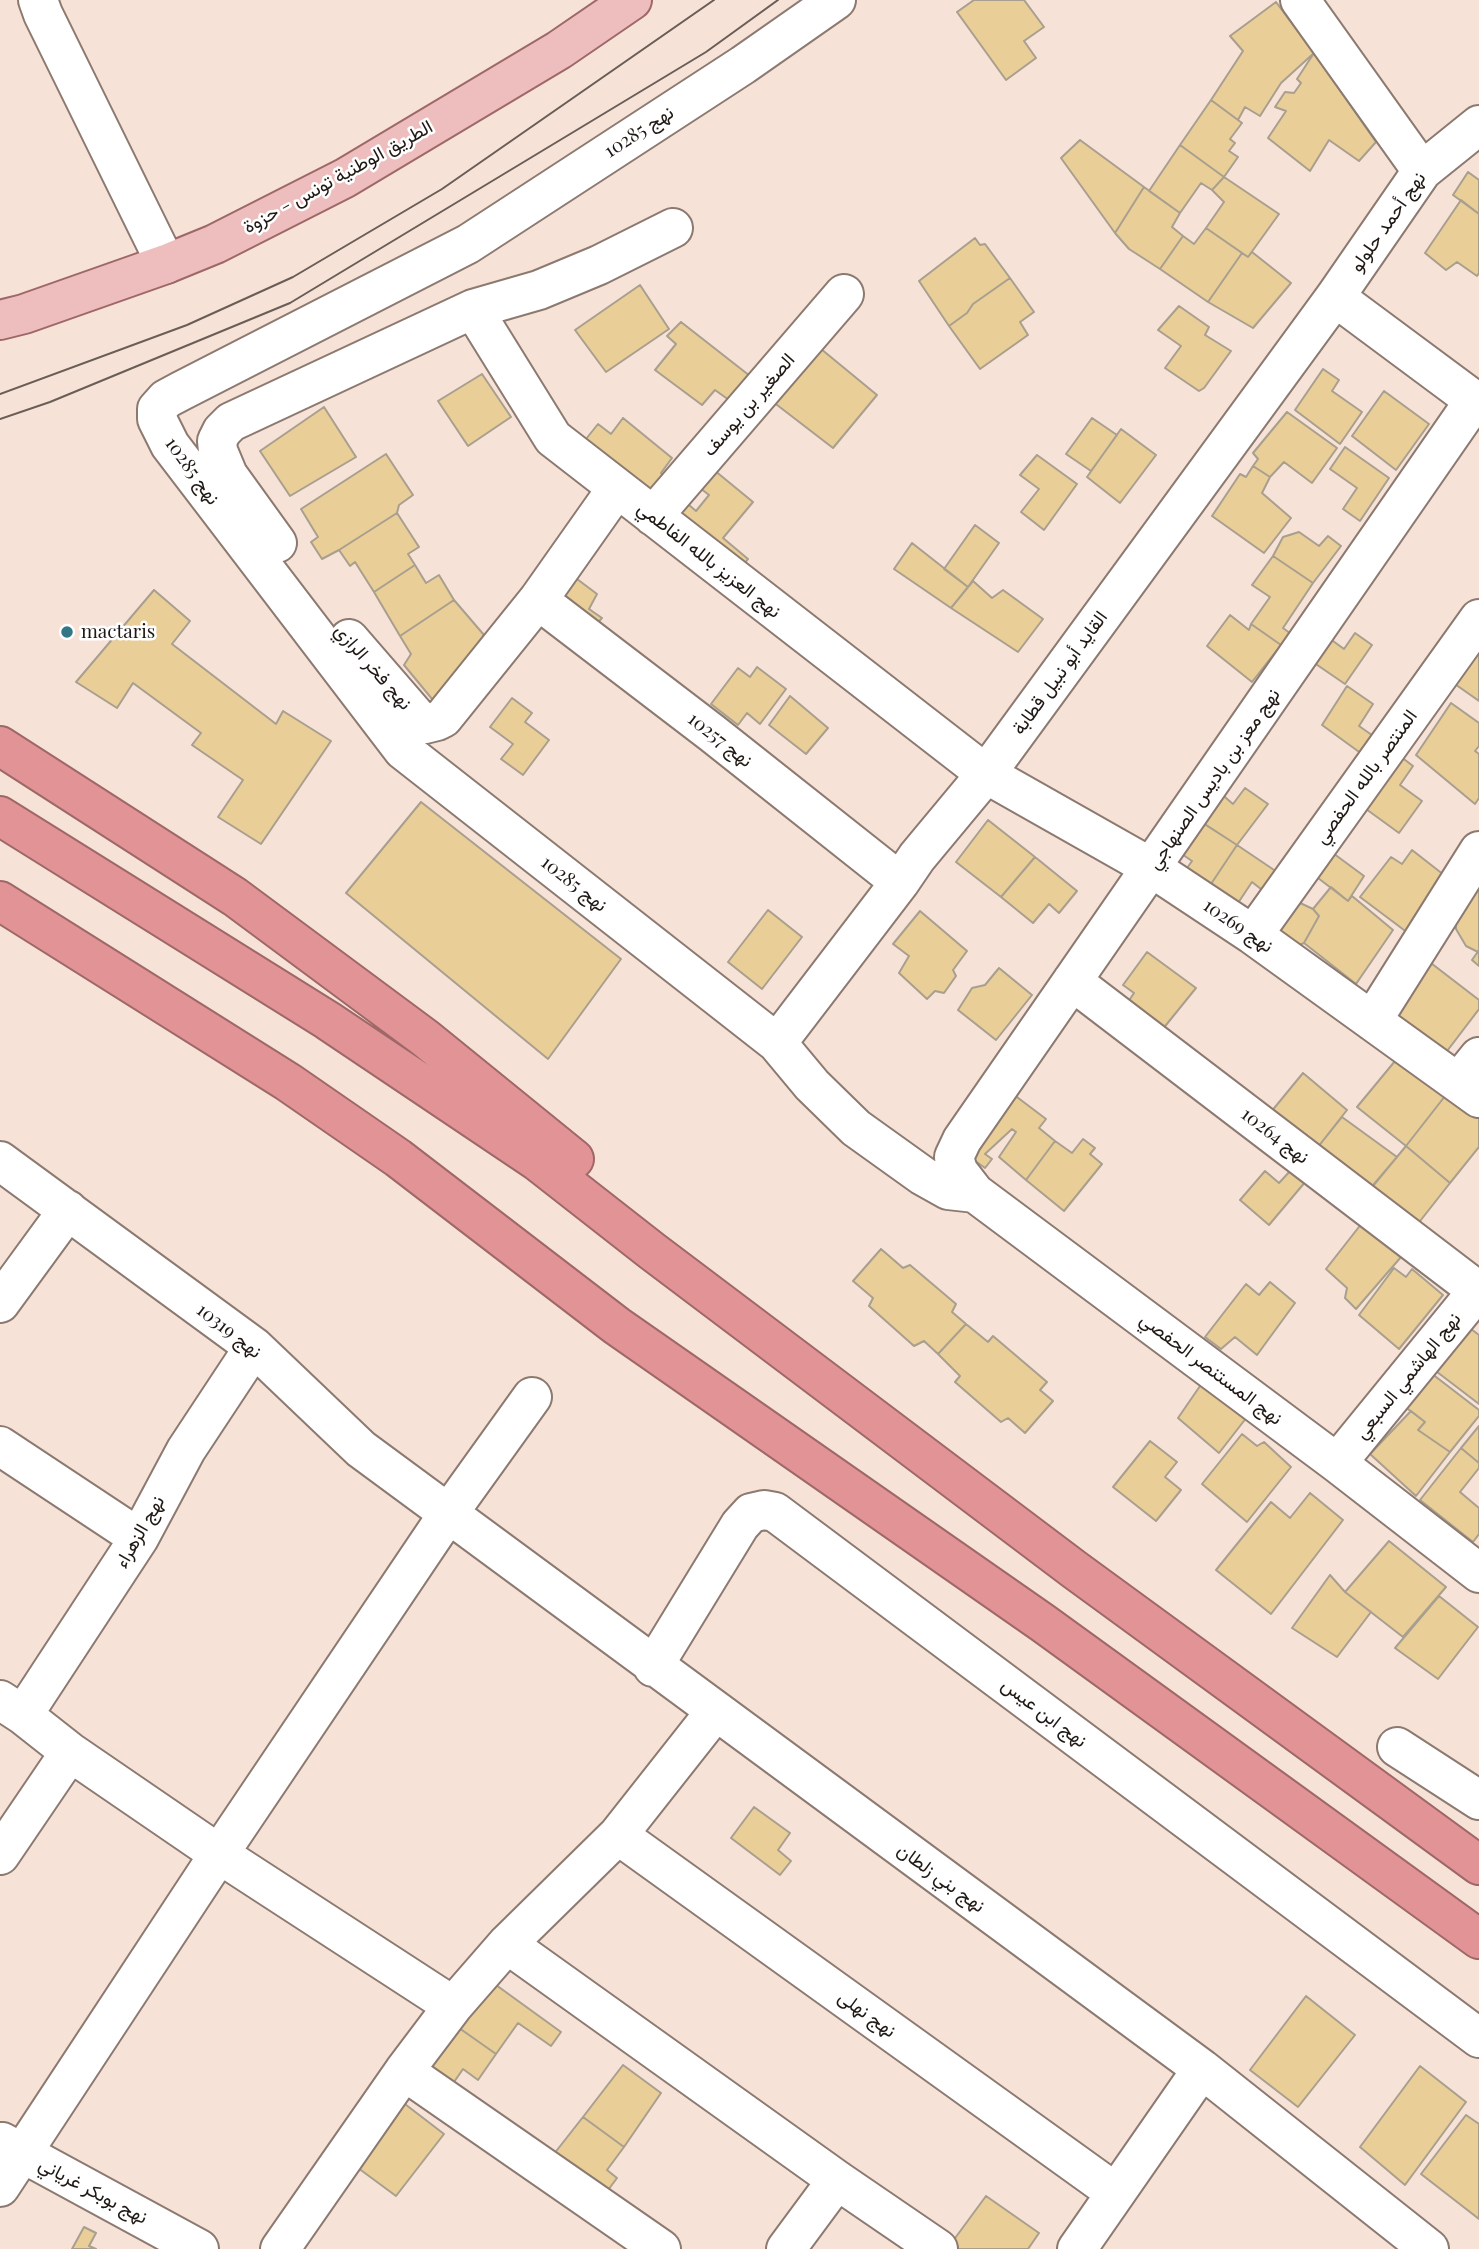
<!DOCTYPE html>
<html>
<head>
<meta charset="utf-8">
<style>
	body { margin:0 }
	canvas { display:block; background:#f7e2d7 }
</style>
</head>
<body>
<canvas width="1479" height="2249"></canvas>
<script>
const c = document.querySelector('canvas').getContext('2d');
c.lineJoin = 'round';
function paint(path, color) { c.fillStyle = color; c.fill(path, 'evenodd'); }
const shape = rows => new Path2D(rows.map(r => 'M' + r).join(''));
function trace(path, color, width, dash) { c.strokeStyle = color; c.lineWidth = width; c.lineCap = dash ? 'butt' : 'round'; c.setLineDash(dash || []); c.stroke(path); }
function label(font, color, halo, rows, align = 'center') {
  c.font = font + ' "Playfair Display",Vazirmatn,serif'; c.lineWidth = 5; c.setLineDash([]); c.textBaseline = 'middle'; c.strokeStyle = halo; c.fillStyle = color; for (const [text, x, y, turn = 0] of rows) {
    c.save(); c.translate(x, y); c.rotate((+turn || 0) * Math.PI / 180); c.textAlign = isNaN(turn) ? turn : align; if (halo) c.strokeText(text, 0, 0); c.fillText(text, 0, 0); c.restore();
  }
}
const building = shape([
	[974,0,1024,0,1044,27,1024,41,1036,58,1006,80,957,12,974,0],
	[1276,2,1314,53,1281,83,1260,116,1245,107,1238,120,1211,100,1243,51,1230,36,1276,2],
	[1314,53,1376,142,1359,161,1329,140,1310,171,1268,138,1286,111,1275,107,1285,92,1294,93,1301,83,1297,79,1314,53],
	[1211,100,1242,123,1230,139,1235,143,1229,151,1238,157,1224,177,1180,145,1211,100],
	[1080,140,1144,187,1115,233,1061,158,1080,140],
	[1180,145,1224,177,1212,190,1201,183,1180,213,1149,191,1180,145],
	[1468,172,1479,180,1479,214,1453,195,1468,172],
	[1224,177,1279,214,1248,257,1206,228,1224,202,1212,190,1224,177],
	[1144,187,1180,213,1172,227,1183,236,1160,269,1129,249,1115,233,1144,187],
	[1461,200,1479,214,1479,273,1477,276,1457,262,1446,270,1425,253,1461,200],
	[1206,228,1242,253,1208,302,1160,269,1183,236,1194,244,1206,228],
	[975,238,980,245,985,244,1010,278,973,304,967,313,949,326,919,281,975,238],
	[1252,252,1291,283,1253,328,1208,302,1242,253,1248,257,1252,252],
	[1010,278,1034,312,1020,322,1028,335,980,369,949,326,967,313,973,304,1010,278],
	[640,285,669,329,606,372,575,330,640,285],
	[1179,306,1209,327,1205,335,1231,351,1204,388,1199,391,1165,368,1181,346,1158,330,1179,306],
	[681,322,750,376,729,400,715,390,702,405,655,370,676,344,667,336,681,322],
	[815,344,877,395,833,448,768,398,815,344],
	[1323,369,1339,380,1332,391,1362,412,1340,444,1295,410,1323,369],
	[482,374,511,417,468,446,438,401,482,374],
	[1384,391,1429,424,1396,470,1352,436,1384,391],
	[324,407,356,457,290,496,260,451,324,407],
	[1287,412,1337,448,1312,483,1284,462,1270,477,1253,466,1258,459,1253,453,1287,412],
	[623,418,672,458,661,473,668,478,646,505,578,449,598,424,611,434,623,418],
	[1092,418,1117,435,1091,471,1066,454,1092,418],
	[1121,429,1156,455,1120,503,1087,477,1121,429],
	[1345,447,1389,478,1360,521,1343,509,1357,488,1330,469,1345,447],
	[386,454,413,495,399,505,397,513,339,550,322,559,311,542,318,537,301,509,386,454],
	[1037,455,1077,484,1044,530,1021,512,1039,489,1020,475,1037,455],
	[1253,466,1270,477,1262,493,1291,518,1264,553,1212,516,1240,474,1246,477,1253,466],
	[714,470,753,502,723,538,748,559,735,576,666,518,682,499,696,511,709,495,700,488,714,470],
	[397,513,419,547,408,554,415,565,374,592,355,562,350,566,339,550,397,513],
	[975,525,999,543,968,587,944,569,975,525],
	[1299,532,1319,546,1328,536,1341,546,1313,583,1273,556,1283,537,1299,532],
	[912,543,968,587,951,608,894,569,912,543],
	[1273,556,1313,583,1283,628,1291,634,1286,642,1281,645,1251,624,1270,597,1252,585,1273,556],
	[415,565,426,583,439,575,454,600,400,636,374,592,415,565],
	[573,576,597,594,589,609,602,618,588,633,552,605,573,576],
	[973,581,992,598,1003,590,1043,619,1018,652,951,608,973,581],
	[154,590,190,621,172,644,276,724,283,711,331,741,261,844,218,817,243,780,192,745,201,733,133,683,117,708,76,682,154,590],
	[454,600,484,635,437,705,404,665,411,654,400,636,454,600],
	[1230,615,1249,630,1251,624,1281,645,1252,682,1207,646,1230,615],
	[1322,633,1344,649,1355,633,1372,645,1345,684,1307,658,1322,633],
	[1479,644,1479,701,1452,682,1479,644],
	[757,667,786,689,760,724,747,713,738,725,711,704,738,668,750,677,757,667],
	[1347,686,1373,704,1359,726,1379,740,1366,757,1322,725,1347,686],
	[790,696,828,728,806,754,769,725,790,696],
	[512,698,532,713,525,722,549,740,523,775,501,759,513,744,490,727,512,698],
	[1451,703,1479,723,1479,746,1475,751,1479,754,1479,798,1475,804,1416,755,1451,703],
	[1392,750,1413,766,1400,785,1422,801,1399,833,1355,801,1392,750],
	[1245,788,1268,804,1237,845,1198,820,1219,792,1233,804,1245,788],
	[421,802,621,959,548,1059,346,893,421,802],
	[1194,817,1237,845,1209,887,1185,871,1192,861,1173,848,1194,817],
	[988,820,1035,857,1001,897,956,862,988,820],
	[1237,845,1286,878,1271,897,1252,882,1238,903,1211,884,1237,845],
	[1322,845,1364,876,1348,901,1305,868,1322,845],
	[1412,850,1444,875,1408,933,1360,897,1391,857,1402,864,1412,850],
	[1035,857,1077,891,1059,913,1049,904,1033,923,1001,897,1035,857],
	[1479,880,1479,950,1478,952,1466,946,1456,929,1456,922,1479,880],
	[1331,887,1348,901,1352,896,1393,930,1356,984,1304,943,1319,916,1313,909,1331,887],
	[1298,902,1313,909,1319,916,1304,943,1299,945,1277,930,1298,902],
	[768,910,802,937,762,989,728,962,768,910],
	[920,911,967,951,953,970,956,976,944,993,935,991,927,999,899,973,909,956,893,944,920,911],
	[1479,950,1479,966,1472,960,1479,950],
	[1147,952,1196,988,1162,1030,1128,1002,1134,993,1123,985,1147,952],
	[1427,960,1479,1000,1479,1009,1441,1059,1386,1018,1427,960],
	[999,968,1032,995,996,1040,958,1010,972,988,985,985,999,968],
	[1400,1055,1449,1091,1406,1146,1357,1107,1400,1055],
	[1303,1073,1347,1110,1310,1157,1266,1118,1303,1073],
	[1005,1088,1046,1119,1039,1128,1055,1141,1026,1180,999,1157,1016,1132,1012,1129,985,1154,992,1159,985,1168,960,1150,1005,1088],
	[1449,1091,1479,1114,1479,1147,1450,1183,1406,1146,1449,1091],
	[1342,1117,1397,1157,1363,1197,1310,1157,1342,1117],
	[1083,1139,1095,1148,1090,1154,1102,1164,1064,1211,1026,1180,1055,1141,1072,1153,1083,1139],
	[1406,1146,1450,1183,1413,1230,1368,1192,1406,1146],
	[1292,1169,1306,1181,1269,1225,1240,1200,1265,1171,1279,1183,1292,1169],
	[1362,1223,1401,1257,1356,1309,1345,1298,1347,1288,1326,1269,1362,1223],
	[881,1249,903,1268,910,1265,956,1304,952,1312,966,1324,938,1354,924,1341,914,1346,869,1306,873,1298,853,1281,881,1249],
	[1394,1268,1406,1277,1412,1269,1443,1295,1399,1349,1359,1315,1394,1268],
	[1270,1282,1295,1303,1257,1355,1235,1337,1221,1349,1205,1337,1246,1284,1259,1295,1270,1282],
	[1459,1320,1479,1335,1479,1404,1424,1362,1459,1320],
	[966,1324,988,1342,993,1336,1047,1382,1040,1390,1053,1401,1025,1433,1008,1418,1001,1422,955,1382,960,1376,938,1354,966,1324],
	[1427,1370,1479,1410,1479,1416,1450,1452,1418,1430,1425,1422,1400,1403,1427,1370],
	[1209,1373,1254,1408,1219,1453,1178,1418,1209,1373],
	[1411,1411,1425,1422,1418,1430,1450,1452,1416,1496,1370,1454,1411,1411],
	[1479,1426,1479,1463,1461,1448,1479,1426],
	[1242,1434,1257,1446,1264,1442,1291,1467,1247,1522,1202,1484,1242,1434],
	[1150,1441,1177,1462,1165,1477,1181,1490,1156,1521,1113,1487,1150,1441],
	[1461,1448,1479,1463,1479,1468,1460,1492,1479,1508,1479,1534,1473,1542,1420,1500,1461,1448],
	[1310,1493,1343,1520,1271,1614,1216,1570,1271,1502,1290,1518,1310,1493],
	[1389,1541,1446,1587,1403,1637,1345,1592,1389,1541],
	[1330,1575,1345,1592,1371,1612,1337,1657,1292,1628,1330,1575],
	[1439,1596,1478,1627,1438,1679,1395,1648,1439,1596],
	[754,1807,790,1833,778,1850,791,1861,780,1875,731,1838,754,1807],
	[485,1977,561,2032,551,2046,518,2023,496,2054,452,2023,485,1977],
	[1306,1996,1355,2035,1298,2107,1250,2070,1306,1996],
	[452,2023,496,2054,478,2080,463,2069,452,2085,422,2064,452,2023],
	[623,2065,661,2093,624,2147,583,2117,623,2065],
	[1420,2066,1466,2102,1405,2185,1360,2147,1420,2066],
	[401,2101,444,2134,396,2196,354,2165,401,2101],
	[1466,2115,1479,2124,1479,2219,1421,2174,1466,2115],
	[583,2117,624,2147,607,2170,617,2178,600,2201,550,2159,583,2117],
	[986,2196,1039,2233,1028,2249,957,2249,950,2245,986,2196],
	[84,2227,96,2233,89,2246,96,2249,72,2249,84,2227]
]);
paint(building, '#eace98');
trace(building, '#a89f8e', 2);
const minor = shape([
	[38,0,43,14,166,264],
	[836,0,743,65,468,244,181,391,166,399,157,409,157,419,170,445,403,750,777,1043,812,1085,856,1128,923,1176,948,1190,975,1193],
	[1300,0,1422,171],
	[1335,297,1479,404],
	[473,309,553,438,986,774,1152,868,1253,935,1479,1098],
	[1474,401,962,1140,954,1157,958,1171,975,1193,1337,1463,1479,1573],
	[653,516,844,294],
	[277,543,228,475,218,451,217,441,222,431,231,422,473,309,539,290,599,265,673,228],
	[538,600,712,733,900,882],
	[349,639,420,721,425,724,437,721,443,718,538,600,617,488],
	[1253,935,1479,619],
	[1072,981,1478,1291],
	[1372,1021,1479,851],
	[777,1043,900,882,917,857,986,774,1335,297,1422,171,1479,125],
	[1458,1083,1479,1057],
	[0,1161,254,1347,361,1449,1202,2069,1429,2249],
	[0,1303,68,1210],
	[0,1446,139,1538],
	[1337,1463,1479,1289],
	[653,1667,740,1525,751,1513,764,1510,775,1512,1479,2038],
	[0,1700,23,1715,70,1752,219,1854,453,2006],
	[23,1715,139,1538,186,1450,254,1347],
	[1397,1747,1479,1800],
	[618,1835,1116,2193],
	[0,1855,70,1752],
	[507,1944,837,2180,938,2249],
	[404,2071,661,2249],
	[2,2142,199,2249],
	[0,2187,219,1854,448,1514,532,1397],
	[280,2249,404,2071,453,2006,507,1944,618,1835,715,1712],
	[786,2249,837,2180],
	[1077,2249,1202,2069]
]);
const major = shape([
	[0,320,24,314,166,264,215,244,345,178,559,50,632,0]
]);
const highway = shape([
	[0,746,235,897,425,1038,574,1159],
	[0,816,327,1020,537,1161,652,1251,1075,1570,1479,1865],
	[0,901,288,1082,398,1158,617,1326,1043,1623,1479,1939]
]);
trace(minor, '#8c7a70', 42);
trace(major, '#9e6868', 42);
trace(highway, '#9e6868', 42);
trace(minor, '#fff', 38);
trace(major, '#eebebf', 38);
trace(highway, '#e29395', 38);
trace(shape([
	[0,394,187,325,293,277,442,189,714,0],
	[0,419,50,402,290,303,706,52,778,0]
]), '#695d56', 2);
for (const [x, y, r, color] of [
	[67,632,7,"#327785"]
]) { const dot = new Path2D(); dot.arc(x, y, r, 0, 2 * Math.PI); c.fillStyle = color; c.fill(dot); trace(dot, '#fff', 2.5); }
label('19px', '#1f1814', '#fff', [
	["نهج 10285",639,132,-33],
	["الطريق الوطنية تونس - حزوة",338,177,-29],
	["نهج أحمد حلولو",1388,222,-55],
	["الصغير بن يوسف",749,405,-49],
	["نهج 10285",192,471,54],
	["نهج العزيز بالله الفاطمي",709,560,38],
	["نهج فخر الرازي",373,667,49],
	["القايد أبو نبيل قطابة",1060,673,-54],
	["نهج 10257",720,740,38],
	["المنتصر بالله الحفصي",1366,777,-54],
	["نهج معز بن باديس الصنهاجي",1214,779,-55],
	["نهج 10285",574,884,38],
	["نهج 10269",1238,926,34],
	["نهج 10264",1275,1136,37],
	["نهج 10319",229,1331,38],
	["نهج المستنصر الحفصي",1211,1369,37],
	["نهج الهاشمي السبعي",1408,1376,-51],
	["نهج الزهراء",140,1532,-60],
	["نهج ابن عيس",1044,1713,37],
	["نهج بني زلطان",941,1878,36],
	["نهج نهلى",867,2014,36],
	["نهج بوبكر غرياني",93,2191,28]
]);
label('19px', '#1f1814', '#fff', [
	["mactaris",81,632]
], 'left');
</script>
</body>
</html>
